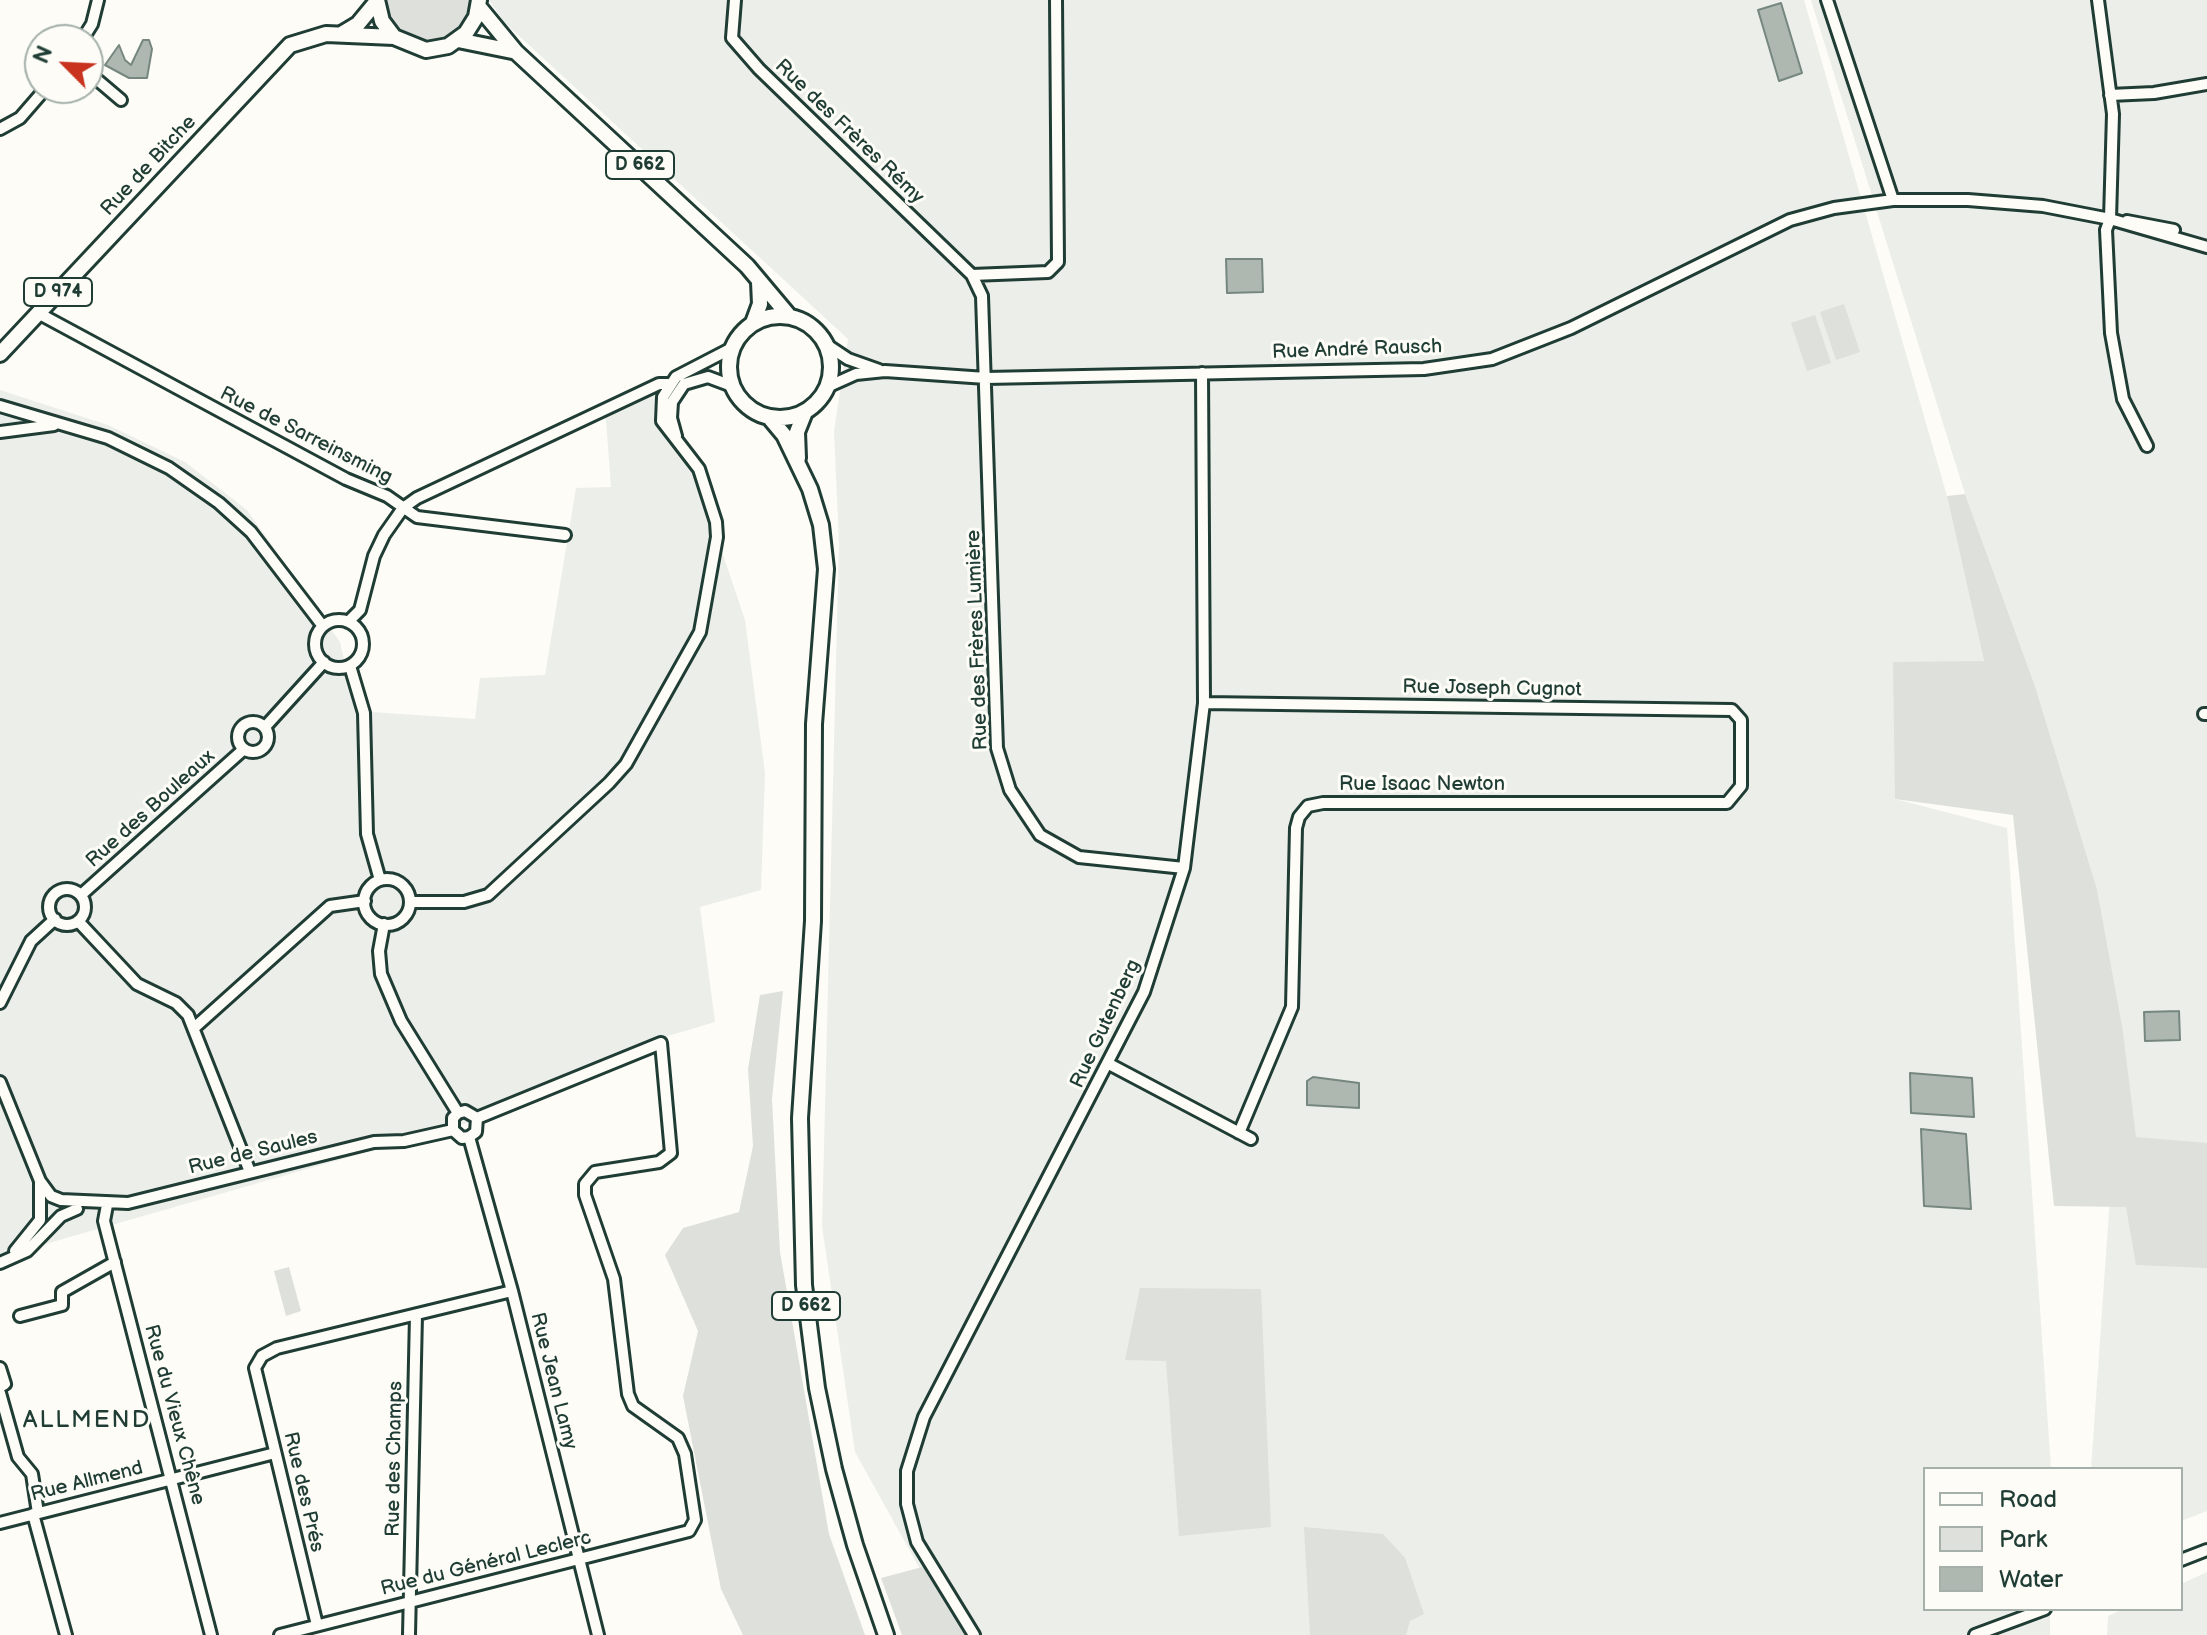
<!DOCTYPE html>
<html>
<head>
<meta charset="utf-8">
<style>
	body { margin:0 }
	#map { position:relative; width:2207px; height:1635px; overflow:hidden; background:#fdfcf7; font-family:"Balsamiq Sans",sans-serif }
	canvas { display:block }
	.legend { position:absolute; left:1923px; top:1467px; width:260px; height:144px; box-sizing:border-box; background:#fdfcf7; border:2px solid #a4b0a9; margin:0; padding:10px 14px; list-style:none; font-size:24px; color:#1f3d34 }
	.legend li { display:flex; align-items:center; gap:16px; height:40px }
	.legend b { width:40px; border:2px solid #a4b0a9 }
	.north { position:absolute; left:24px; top:24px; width:80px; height:80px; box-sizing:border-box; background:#fdfcf7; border:2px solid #a4b0a9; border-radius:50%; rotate:294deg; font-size:22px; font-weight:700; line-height:32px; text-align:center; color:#1f3d34 }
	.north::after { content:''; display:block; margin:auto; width:28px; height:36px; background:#c8321e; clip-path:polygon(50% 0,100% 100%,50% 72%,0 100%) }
</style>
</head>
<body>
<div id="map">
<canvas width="2207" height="1635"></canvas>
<ul class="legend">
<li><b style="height:10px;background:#fdfcf7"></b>Road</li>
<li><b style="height:22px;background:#dde0db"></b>Park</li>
<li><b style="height:22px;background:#aeb8b1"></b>Water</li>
</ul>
<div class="north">N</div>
</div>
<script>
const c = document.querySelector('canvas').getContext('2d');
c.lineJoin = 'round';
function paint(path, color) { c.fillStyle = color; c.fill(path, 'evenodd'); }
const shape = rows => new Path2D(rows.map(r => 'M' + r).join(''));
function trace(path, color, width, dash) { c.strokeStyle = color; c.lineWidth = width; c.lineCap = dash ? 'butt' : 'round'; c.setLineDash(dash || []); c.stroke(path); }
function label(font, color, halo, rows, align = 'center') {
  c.font = font + ' "Balsamiq Sans",sans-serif'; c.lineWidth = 6; c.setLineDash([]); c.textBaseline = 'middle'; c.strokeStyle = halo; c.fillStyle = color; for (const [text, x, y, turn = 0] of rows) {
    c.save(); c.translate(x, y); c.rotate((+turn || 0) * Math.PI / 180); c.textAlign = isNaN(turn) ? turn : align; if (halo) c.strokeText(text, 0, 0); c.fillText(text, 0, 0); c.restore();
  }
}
paint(shape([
	[489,0,1804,0,1947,496,1984,661,1895,799,2007,828,2051,1469,1925,1469,1925,1609,2050,1609,2050,1635,958,1635,955,1632,855,1452,822,1226,839,543,834,431,848,339,504,22],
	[1811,0,2207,0,2207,1511,2181,1521,2181,1469,2091,1469,2122,1025,2097,889,2035,686,1965,494],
	[656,375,705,481,717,537,745,620,765,773,761,890,700,907,715,1022,661,1038,468,1123,0,1257,0,390,108,425,185,462,247,510,340,642,356,711,475,719,480,678,545,675,576,488,611,487,605,407],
	[2207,1572,2207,1635,2107,1635,2108,1616,2124,1609,2181,1609,2181,1584]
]), '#eceee9');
paint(shape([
	[384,0,473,0,468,18,457,32,440,40,422,41,406,36,394,26],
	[1844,304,1860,352,1836,360,1820,312],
	[1815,315,1831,363,1807,371,1791,323],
	[1965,494,2035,686,2097,889,2122,1025,2136,1137,2207,1143,2207,1268,2136,1265,2126,1207,2054,1206,2013,815,1895,799,1893,662,1984,661,1947,496],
	[783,991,772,1099,780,1252,829,1534,865,1635,743,1635,721,1589,683,1396,698,1331,665,1255,683,1228,739,1212,753,1146,748,1069,760,995],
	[289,1267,301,1311,286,1316,274,1271],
	[1140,1288,1261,1289,1271,1527,1179,1536,1166,1361,1125,1360],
	[1304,1527,1383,1534,1405,1558,1424,1614,1410,1621,1406,1635,1310,1635],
	[926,1566,969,1635,902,1635,881,1578]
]), '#dde0db');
const water = shape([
	[1781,3,1802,73,1779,81,1758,10,1781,3],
	[143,40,149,40,152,49,147,78,129,78,105,65,119,45,125,60,131,65,143,40],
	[1226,259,1262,259,1263,292,1227,293,1226,259],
	[2179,1011,2180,1040,2145,1041,2144,1012,2179,1011],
	[1910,1073,1972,1078,1974,1117,1911,1113,1910,1073],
	[1313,1077,1359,1083,1359,1108,1307,1105,1307,1081,1313,1077],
	[1921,1129,1966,1134,1971,1209,1924,1206,1921,1129]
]);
paint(water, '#aeb8b1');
trace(water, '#75877f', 2);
const minor = shape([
	[735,0,732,38,759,69,972,275,982,296,997,748,1010,790,1040,835,1079,857,1184,868],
	[1827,0,1893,200],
	[2098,0,2113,114,2110,219,2106,230,2111,333,2123,399,2147,446],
	[82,40,92,24,98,0],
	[88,72,121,100],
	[2110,95,2154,93,2207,84],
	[0,129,20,118,46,88],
	[2127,221,2174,230],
	[972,275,1048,272,1058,262,1056,0],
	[38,313,346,479,387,496,417,517,565,535],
	[827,345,848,359,879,370],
	[827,387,856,374,885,371,986,378,1424,369,1492,359,1571,328,1790,220,1834,208,1893,200,1968,200,2043,206,2110,219,2207,247],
	[0,406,108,438,169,468,219,503,251,532,322,625],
	[0,432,54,425],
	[676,436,671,418,672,402,684,384,708,377,732,386],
	'315 644a24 24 0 1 1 48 0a24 24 0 1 1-48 0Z',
	[348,622,360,610,374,556,384,535,403,508,417,498,659,384,669,384],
	[350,666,364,713,367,834,380,880],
	[1204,703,1732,710,1741,720,1741,786,1727,803,1323,803,1308,806,1299,817,1296,828,1292,1007,1239,1133],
	[2204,714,2207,714],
	'238 737a15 15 0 1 1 30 0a15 15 0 1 1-30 0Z',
	[265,727,324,662],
	'364 902a23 23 0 1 1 46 0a23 23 0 1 1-46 0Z',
	'49 907a18 18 0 1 1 36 0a18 18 0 1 1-36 0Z',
	[81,895,244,749],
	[410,902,464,902,488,895,609,783,626,764,700,632,717,537,716,522,699,469,662,421,663,397,676,377,732,348],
	[78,921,137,984,176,1003,188,1015,250,1172],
	[384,924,379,951,381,974,401,1021,458,1113],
	[0,1003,31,941,55,919],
	[194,1028,330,906,365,901],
	[1109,1064,1251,1139],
	[0,1082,40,1181,51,1196,61,1200,128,1203,374,1142,404,1141,453,1130],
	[458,1113,465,1111,477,1118,476,1132,469,1137],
	[458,1113,453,1118,453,1130,462,1138,469,1137],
	[469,1137,512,1291,598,1635],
	[107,1205,104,1221,211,1635],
	[15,1251,40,1220,40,1183],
	[0,1263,27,1251,61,1216,77,1209],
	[20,1316,62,1305,62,1292,115,1262],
	[0,1368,5,1384,0,1387],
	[0,1393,18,1457,32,1474,38,1513],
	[33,1514,66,1635],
	[0,1523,275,1453],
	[2181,1560,2207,1550],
	[317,1625,255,1368,262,1356,277,1348,512,1291],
	[280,1635,689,1531,695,1520,685,1454,678,1438,633,1406,628,1394,614,1279,585,1195,585,1184,595,1172,659,1162,671,1153,661,1043,477,1118],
	[409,1635,416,1315],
	[974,1635,917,1542,907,1504,907,1471,924,1417,1144,992,1184,868,1204,703,1202,373],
	[1975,1635,2045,1609]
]);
const major = shape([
	[377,0,382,21,394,37,426,50,448,46,466,33,476,17,479,0],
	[479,7,516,52,747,266,789,316],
	[343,33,358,24,377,1],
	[458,40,512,51],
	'729 367a51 51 0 1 1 102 0a51 51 0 1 1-102 0Z',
	[753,323,760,304,759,282],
	[0,354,290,45,326,34,394,37],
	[769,417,784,435,810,489,821,525,826,569,814,724,813,921,800,1118,804,1285,817,1388,834,1469,855,1545,886,1635],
	[798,458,797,432,805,412]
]);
trace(minor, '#1f3d34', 16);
trace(major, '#1f3d34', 20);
trace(minor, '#fdfcf7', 10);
trace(major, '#fdfcf7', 14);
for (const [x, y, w] of [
	[640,165,68],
	[58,292,68],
	[806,1306,68]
]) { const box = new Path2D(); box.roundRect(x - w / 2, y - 14, w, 28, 6); c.fillStyle = '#fdfcf7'; c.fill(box); trace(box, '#1f3d34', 2); }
label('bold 18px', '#1f3d34', null, [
	["D 662",640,165],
	["D 974",58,292],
	["D 662",806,1306]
]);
label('20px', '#1f3d34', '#fdfcf7', [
	["Rue des Frères Rémy",849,132,44],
	["Rue de Bitche",149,166,-47],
	["Rue André Rausch",1357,350,-2],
	["Rue de Sarreinsming",306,436,27],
	["Rue des Frères Lumière",978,640,-92],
	["Rue Joseph Cugnot",1492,689,1],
	["Rue Isaac Newton",1422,785],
	["Rue des Bouleaux",151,809,-42],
	["Rue Gutenberg",1106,1024,-65],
	["Rue de Saules",253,1153,-14],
	["Rue Jean Lamy",553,1381,76],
	["Rue du Vieux Chêne",174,1415,75],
	["Rue des Champs",395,1459,-89],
	["Rue Allmend",87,1482,-14],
	["Rue des Prés",303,1492,77],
	["Rue du Général Leclerc",486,1564,-14]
]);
c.letterSpacing = '2px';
label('24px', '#1f3d34', '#fdfcf7', [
	["ALLMEND",87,1421]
]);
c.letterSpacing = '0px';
</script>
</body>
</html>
